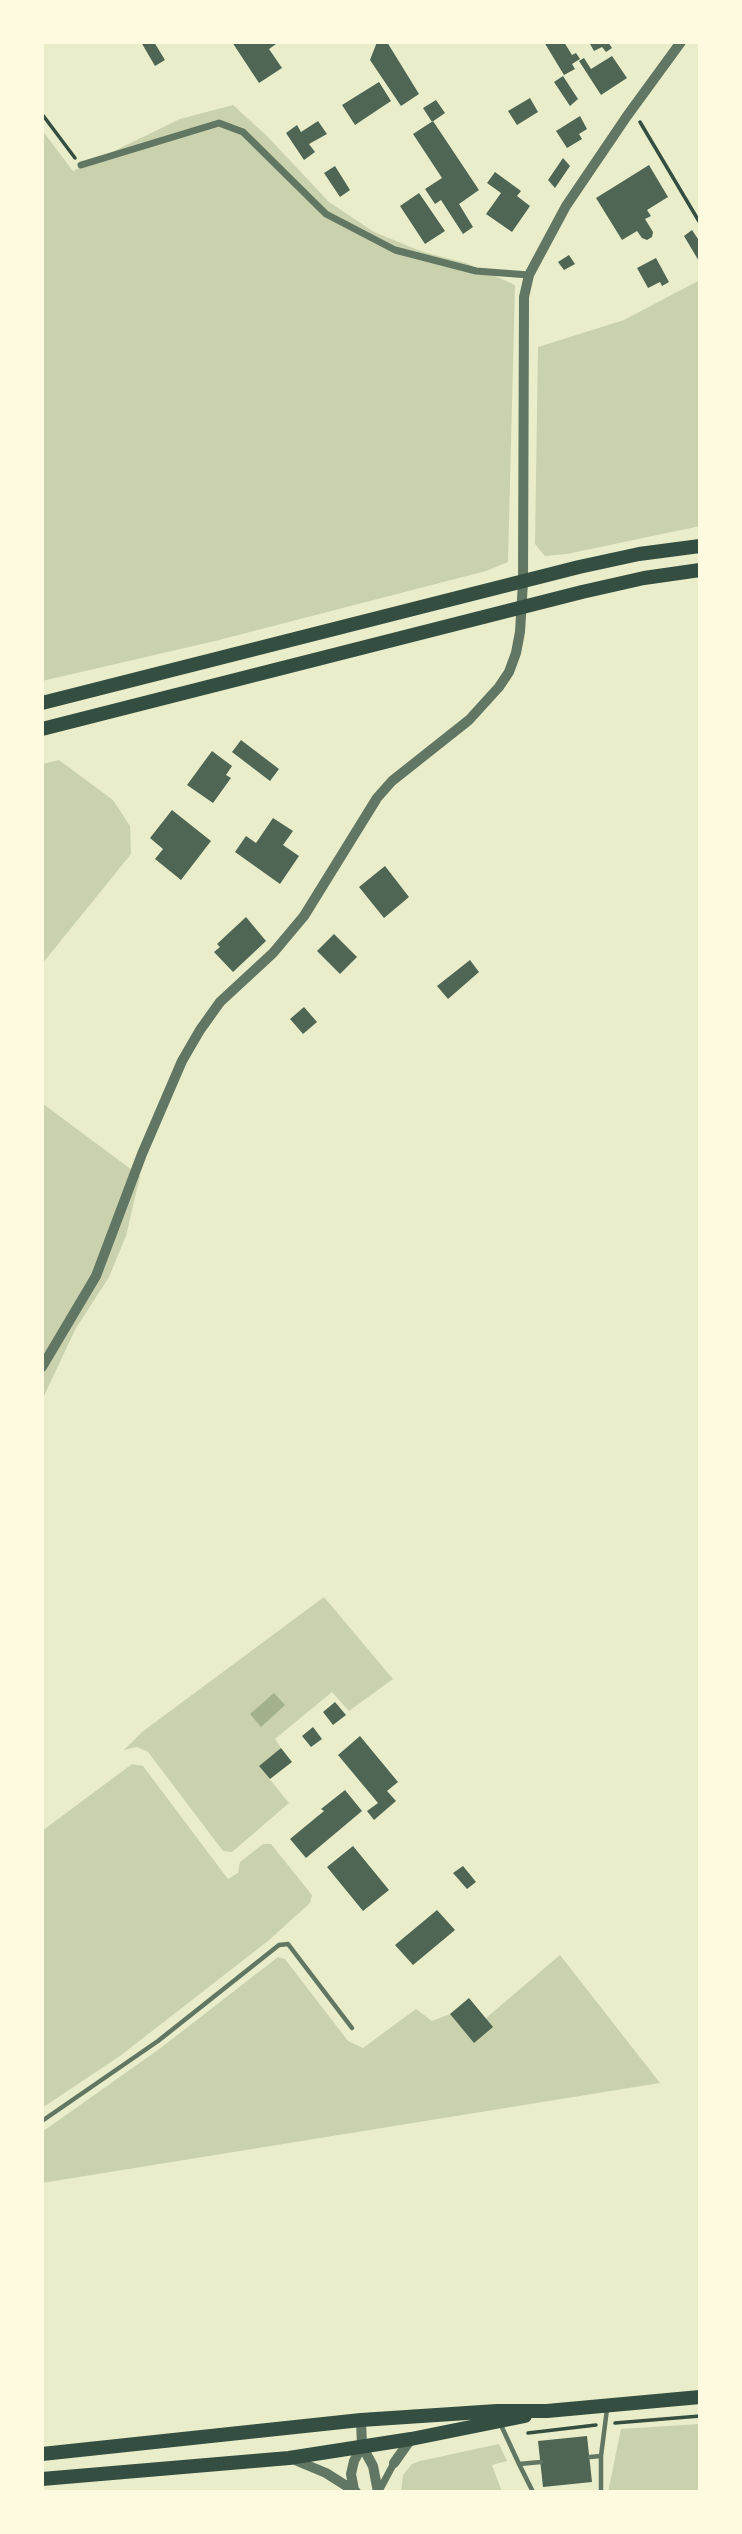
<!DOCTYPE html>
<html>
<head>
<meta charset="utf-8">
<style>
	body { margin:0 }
	#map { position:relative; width:742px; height:2534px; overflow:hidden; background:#e9edc9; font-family:Mulish,sans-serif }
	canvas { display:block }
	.frame { position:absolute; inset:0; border:44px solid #fefae0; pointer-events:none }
</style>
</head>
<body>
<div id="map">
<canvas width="742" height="2534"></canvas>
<div class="frame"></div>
</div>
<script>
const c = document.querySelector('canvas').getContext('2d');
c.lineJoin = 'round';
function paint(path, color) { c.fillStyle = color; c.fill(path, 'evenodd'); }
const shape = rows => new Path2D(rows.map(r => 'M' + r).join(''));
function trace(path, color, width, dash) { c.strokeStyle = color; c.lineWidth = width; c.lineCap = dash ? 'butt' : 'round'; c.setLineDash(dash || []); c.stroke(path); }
paint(shape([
	[233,105,267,136,329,202,374,232,423,252,466,263,515,285,508,562,486,571,215,641,42,681,42,130,73,171,180,119],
	[700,280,700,526,567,554,545,556,535,544,538,347,624,320],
	[59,760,113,800,130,826,131,854,42,964,42,764],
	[42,1103,140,1176,126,1236,109,1277,76,1328,42,1400],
	[324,1597,393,1679,349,1711,332,1692,275,1739,281,1748,259,1766,289,1803,232,1852,223,1851,148,1752,137,1747,124,1750,142,1732],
	[132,1764,143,1766,228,1879,238,1873,240,1862,263,1844,271,1844,312,1895,310,1903,268,1941,120,2056,42,2108,42,1831],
	[560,1955,660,2083,42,2183,42,2132,162,2047,278,1957,285,1959,348,2041,363,2048,416,2009,432,2021,450,2014,474,2043,486,2018],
	[700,2424,700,2492,608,2492,621,2429],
	[499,2444,507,2461,492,2465,502,2492,401,2492,403,2475,412,2464,420,2461]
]), '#cad2ad');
paint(shape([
	[274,1693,285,1705,261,1727,250,1714]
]), '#a3b18a');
paint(shape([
	[141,42,154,42,165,60,155,66],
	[232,42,279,42,269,49,282,68,259,83],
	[377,42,387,42,419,94,401,106,370,60],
	[544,42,564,42,572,55,576,53,580,59,572,64,575,69,564,75],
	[589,42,608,42,612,48,606,52,602,47,594,51],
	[612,56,627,78,601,95,579,61,584,58,591,69],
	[563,76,578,99,570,106,554,82],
	[379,82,391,101,355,125,342,105],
	[530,98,538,112,517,125,508,111],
	[436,100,445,113,432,122,423,108],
	[580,116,587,129,579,134,582,139,567,148,556,131],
	[318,121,327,134,309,144,315,152,304,160,286,133,297,125,301,132],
	[433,121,479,190,459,204,473,227,463,234,441,200,435,204,425,189,442,178,413,134],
	[563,158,570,166,555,188,548,180],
	[649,165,668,197,647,210,651,216,645,219,653,232,652,237,647,240,642,238,637,231,622,240,596,198],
	[335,166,350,190,340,197,324,173],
	[495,172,521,191,517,196,530,206,512,232,486,214,501,193,487,183],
	[419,193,445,231,425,244,400,206],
	[692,230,700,242,700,263,684,236],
	[569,255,575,264,564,270,558,262],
	[656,258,669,282,662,286,660,282,648,288,637,268],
	[241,740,279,769,270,781,232,752],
	[212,751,232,766,226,775,231,778,213,803,187,785],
	[172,810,211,841,181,880,155,859,163,849,150,838],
	[273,818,293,831,283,845,299,856,280,884,235,852,246,836,256,843],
	[385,866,409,897,384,918,359,887],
	[246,917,266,941,233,972,214,952,220,947,217,944],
	[334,934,357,957,340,974,317,951],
	[470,960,479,972,448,999,437,986],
	[304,1007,317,1022,303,1034,290,1019],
	[335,1702,346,1715,333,1725,323,1712],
	[313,1727,322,1739,311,1747,302,1736],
	[360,1736,398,1782,387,1791,396,1801,374,1820,367,1811,378,1803,338,1755],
	[281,1748,292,1762,270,1779,259,1766],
	[345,1790,362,1811,306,1858,290,1839,324,1811,321,1809],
	[353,1846,389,1890,363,1911,327,1867],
	[463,1866,476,1882,467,1889,453,1873],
	[437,1910,455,1930,413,1965,395,1945],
	[469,1998,493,2027,474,2043,450,2014],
	[587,2436,592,2482,543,2487,538,2441]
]), '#4f6655');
trace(shape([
	[42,114,75,158],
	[640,122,700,223],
	[615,2423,700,2416],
	[528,2433,596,2425]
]), '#344e41', 3.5);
trace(shape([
	[42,2121,158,2041,279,1945,288,1944,352,2028],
	[500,2423,519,2464,541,2462],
	[590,2457,601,2456],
	[519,2464,533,2492],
	[601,2492,601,2456,607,2409]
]), '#617663', 4.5);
trace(shape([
	[81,165,219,123,243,132,326,214,395,250,476,271,529,275],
	[379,2491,394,2463]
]), '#617663', 7);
trace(shape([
	[42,1367,96,1276,142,1154,182,1061,200,1030,220,1002,273,953,304,916,377,798,392,781,469,720,499,687,509,672,516,653,520,632,523,582,524,297,529,275,566,206,627,116,681,42],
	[361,2420,362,2446,373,2466,378,2492],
	[290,2458,326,2473,356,2492],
	[394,2463,411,2439],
	[354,2490,351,2474,354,2461,362,2446]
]), '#617663', 10);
trace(shape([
	[42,703,579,567,639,554,700,546],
	[42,729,582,592,644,578,700,570],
	[42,2454,361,2420,497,2411,547,2411,700,2397],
	[42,2479,289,2458,411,2439,525,2416]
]), '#344e41', 14);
</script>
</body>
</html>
